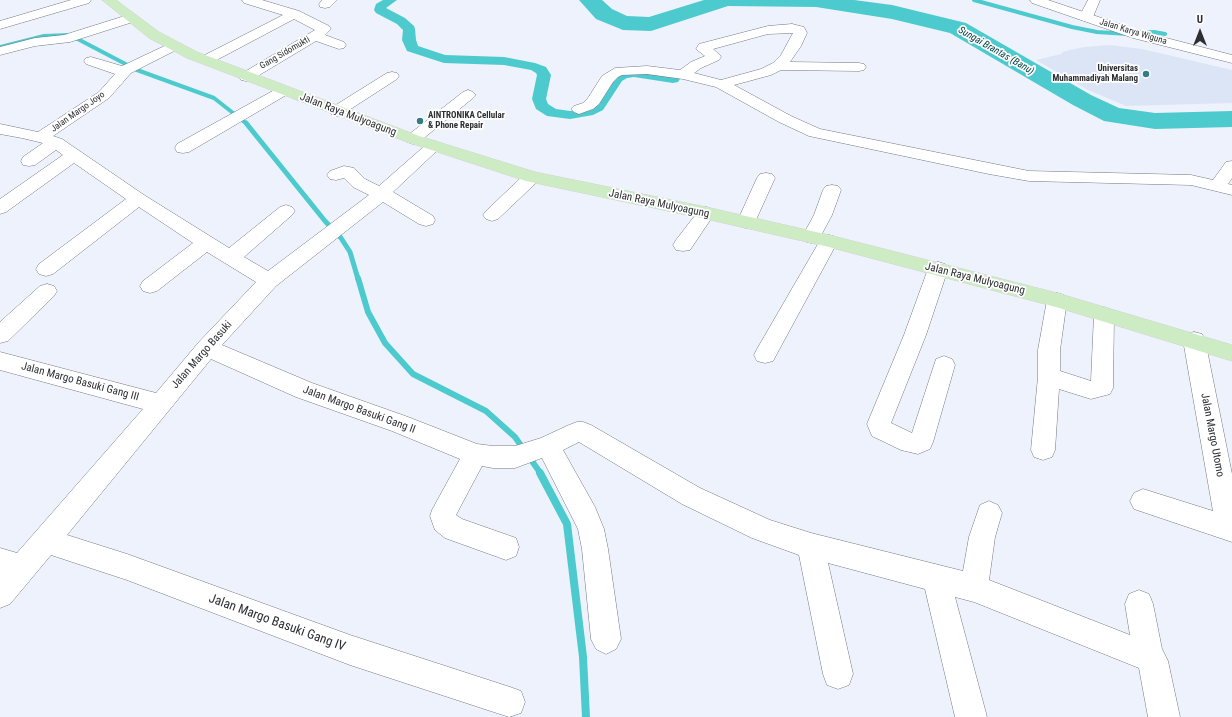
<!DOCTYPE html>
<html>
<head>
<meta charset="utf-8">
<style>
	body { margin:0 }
	#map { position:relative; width:1232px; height:717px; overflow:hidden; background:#edf2fc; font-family:"Roboto Condensed",sans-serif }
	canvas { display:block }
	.north { position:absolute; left:1180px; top:12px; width:40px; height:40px; -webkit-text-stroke:3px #fff; paint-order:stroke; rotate:0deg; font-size:11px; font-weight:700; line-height:16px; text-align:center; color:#2c2e32 }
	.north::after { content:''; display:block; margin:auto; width:14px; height:18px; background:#2c2e32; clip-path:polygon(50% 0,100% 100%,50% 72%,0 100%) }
</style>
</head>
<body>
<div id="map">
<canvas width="1232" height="717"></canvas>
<div class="north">U</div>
</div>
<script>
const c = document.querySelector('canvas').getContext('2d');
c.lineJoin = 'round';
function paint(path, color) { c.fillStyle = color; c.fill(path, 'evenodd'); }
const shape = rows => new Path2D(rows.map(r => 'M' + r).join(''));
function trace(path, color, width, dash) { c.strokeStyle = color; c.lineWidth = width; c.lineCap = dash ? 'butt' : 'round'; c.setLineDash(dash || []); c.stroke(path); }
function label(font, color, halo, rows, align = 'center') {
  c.font = font + ' "Roboto Condensed",sans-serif'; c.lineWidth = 3.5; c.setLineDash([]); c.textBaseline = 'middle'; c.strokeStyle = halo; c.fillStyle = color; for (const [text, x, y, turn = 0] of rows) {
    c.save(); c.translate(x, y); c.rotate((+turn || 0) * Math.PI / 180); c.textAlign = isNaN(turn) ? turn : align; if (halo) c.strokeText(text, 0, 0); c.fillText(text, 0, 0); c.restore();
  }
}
paint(shape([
	[1110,45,1142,49,1232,70,1232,103,1126,106,1086,89,1036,60,1061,54,1063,52,1070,50,1085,47]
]), '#dbe5f5');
trace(shape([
	[974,0,1072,27,1097,32,1128,34],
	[1139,33,1154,32,1165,34],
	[0,47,44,36,70,35,137,70,214,98,247,124]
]), '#4ccace', 4);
trace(shape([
	[246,123,325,221,341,238,350,252,358,279]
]), '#4ccace', 5);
trace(shape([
	[358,278,368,312,385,343,413,374,486,411,515,437,541,474]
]), '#4ccace', 6);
trace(shape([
	[540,473,567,524,583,657,586,717]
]), '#4ccace', 8);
paint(shape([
	[383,0,397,0,386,8,405,18,414,26,415,29,416,40,418,46,445,55,504,57,535,63,546,67,551,75,546,99,548,104,556,109,570,111,584,108,593,104,612,75,623,70,634,69,673,75,678,76,680,79,678,82,673,83,634,77,627,78,622,81,603,110,593,115,570,119,547,116,536,109,532,99,537,75,536,73,531,70,504,65,444,63,407,51,402,40,403,30,397,24,376,13,374,10,376,4,383,0]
]), '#4ccace');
paint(shape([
	[579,0,602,0,612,9,627,16,649,17,704,0,854,0,892,5,966,23,1091,95,1119,108,1155,113,1232,111,1232,127,1155,129,1104,121,1073,105,950,33,892,19,816,7,728,6,651,31,623,30,596,19,579,0]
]), '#4ccace');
const street = shape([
	[71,0,91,0,89,3,0,29,0,21,71,0],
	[242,0,262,0,299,11,329,26,331,29,325,35,344,42,346,45,344,48,339,49,316,41,251,80,246,81,241,80,239,77,241,74,315,30,294,19,211,63,206,64,201,63,199,60,201,57,283,15,244,3,242,0],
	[322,0,337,0,330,7,325,8,320,7,319,4,322,0],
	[1088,0,1100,0,1093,17,1091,20,1086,21,1081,20,1079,17,1088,0],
	[131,14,136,15,138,18,136,21,70,42,35,46,0,55,0,47,35,38,64,35,131,14],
	[792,24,804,27,807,33,801,46,790,62,859,63,864,64,866,67,864,70,859,71,781,70,771,75,734,85,791,116,820,129,1029,171,1191,175,1213,180,1226,162,1232,161,1232,178,1228,184,1232,185,1232,195,1191,185,1029,181,989,174,809,136,779,122,716,87,683,79,647,74,622,75,618,77,613,82,599,104,593,109,579,114,574,112,571,109,574,106,583,103,588,98,602,76,615,68,647,66,680,70,691,62,705,56,696,49,699,44,768,26,792,24],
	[793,33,781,55,773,63,761,69,721,80,694,73,701,68,719,60,721,57,720,55,713,49,768,34,793,33],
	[173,42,178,43,180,46,178,49,131,73,109,98,53,136,62,139,144,195,229,248,280,207,286,205,292,207,295,211,292,215,244,257,268,271,369,195,353,187,344,178,336,180,330,179,327,175,330,171,344,166,354,168,365,179,379,186,428,143,434,141,440,143,442,146,393,192,433,216,435,220,433,224,426,226,419,224,383,202,276,286,222,345,312,383,408,417,477,444,493,446,515,446,541,438,569,425,577,422,583,422,591,425,700,488,770,520,811,533,963,571,969,537,980,505,989,501,998,505,1002,513,995,537,989,580,1130,635,1125,604,1129,594,1139,590,1149,594,1153,604,1162,649,1168,661,1180,717,1148,717,1139,668,974,602,955,597,987,717,955,717,925,589,828,563,853,674,849,685,838,689,827,685,823,674,799,555,752,538,682,504,579,442,563,450,595,507,604,529,608,549,621,639,616,649,606,654,596,649,591,639,582,549,578,529,542,458,515,468,493,468,482,466,457,513,456,515,462,519,516,538,519,547,516,556,506,560,445,538,435,530,430,516,432,510,460,459,392,431,296,397,211,359,67,535,127,554,350,635,510,687,521,691,525,702,521,713,509,717,350,665,127,580,51,555,10,604,0,608,0,548,17,553,143,409,0,370,0,352,156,393,199,342,256,282,207,252,157,291,150,293,143,291,140,286,143,281,193,243,139,207,53,274,46,276,39,274,36,269,39,264,126,199,74,163,6,212,0,214,0,199,63,155,56,150,35,165,29,166,23,165,21,161,23,157,43,143,22,138,0,134,0,124,38,132,99,92,115,74,86,64,84,61,86,58,91,57,122,66,173,42],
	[392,72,397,73,399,76,397,79,343,114,337,116,331,114,329,111,331,108,387,73,392,72],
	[283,86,288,88,291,91,288,94,189,152,183,153,177,152,175,148,177,144,278,88,283,86],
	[468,90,473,92,476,95,473,98,419,142,413,144,407,142,405,139,407,136,463,92,468,90],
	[532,172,538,173,541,177,538,181,498,219,492,221,486,219,483,215,486,211,526,173,532,172],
	[766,173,772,174,775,178,755,222,753,226,746,228,739,226,737,222,757,178,760,174,766,173],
	[832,185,838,186,841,190,832,215,818,241,811,243,804,241,802,237,814,215,823,190,826,186,832,185],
	[706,207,712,209,715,213,690,250,683,251,676,250,673,245,676,240,700,209,706,207],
	[829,235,836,237,838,241,773,361,765,363,757,361,754,355,757,349,822,237,829,235],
	[938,262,945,264,948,269,926,335,891,423,912,433,936,359,944,356,952,359,955,365,933,442,930,449,918,454,901,450,872,436,867,424,904,335,928,269,931,264,938,262],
	[47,284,54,286,57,291,54,296,8,341,0,343,0,322,40,286,47,284],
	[1057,293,1064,295,1067,300,1060,350,1060,371,1091,381,1094,315,1097,310,1104,307,1111,310,1114,315,1113,388,1110,394,1091,399,1059,389,1055,450,1052,457,1043,460,1034,457,1031,450,1038,377,1038,350,1047,300,1050,295,1057,293],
	[1194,332,1202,334,1205,340,1232,474,1232,542,1134,509,1130,501,1134,493,1143,489,1213,511,1183,340,1186,334,1194,332]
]);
const secondary = shape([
	[1030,0,1048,0,1143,32,1232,55,1232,63,1133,38,1032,3,1030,0]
]);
const primary = shape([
	[102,0,116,0,159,32,197,52,419,136,535,172,706,207,829,235,1057,293,1232,345,1232,361,1056,307,829,247,706,219,526,181,407,142,187,58,149,38,102,0]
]);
trace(street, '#737880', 1);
trace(secondary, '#737880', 1);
trace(primary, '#d1d1d2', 1);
paint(street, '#fff');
paint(secondary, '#fff');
paint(primary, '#cdecc4');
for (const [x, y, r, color] of [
	[1146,74,4,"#357c87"],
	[420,121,4,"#357c87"]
]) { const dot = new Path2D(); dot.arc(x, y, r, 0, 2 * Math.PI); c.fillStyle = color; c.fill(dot); trace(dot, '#fff', 1.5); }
label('9px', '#2c2e32', '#fff', [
	["Jalan Karya Wiguna",1133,32,17],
	["Gang Sidomukti",285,53,-30],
	["Jalan Margo Joyo",78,112,-35]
]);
label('bold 9px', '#2c2e32', '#fff', [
	["Universitas",1138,69],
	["Muhammadiyah Malang",1138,79],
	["AINTRONIKA Cellular",428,116,"left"],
	["& Phone Repair",428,126,"left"]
], 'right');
label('italic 10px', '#044042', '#fff', [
	["Sungai Brantas (Banu)",996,51,30]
]);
label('11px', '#2c2e32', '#fff', [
	["Jalan Raya Mulyoagung",348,115,21],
	["Jalan Raya Mulyoagung",659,204,12],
	["Jalan Raya Mulyoagung",975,279,14],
	["Jalan Margo Basuki",202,355,-49],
	["Jalan Margo Basuki Gang III",80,382,15],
	["Jalan Margo Basuki Gang II",359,410,20],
	["Jalan Margo Utomo",1212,435,79]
]);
label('13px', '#2c2e32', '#fff', [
	["Jalan Margo Basuki Gang IV",277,623,20]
]);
</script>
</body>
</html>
